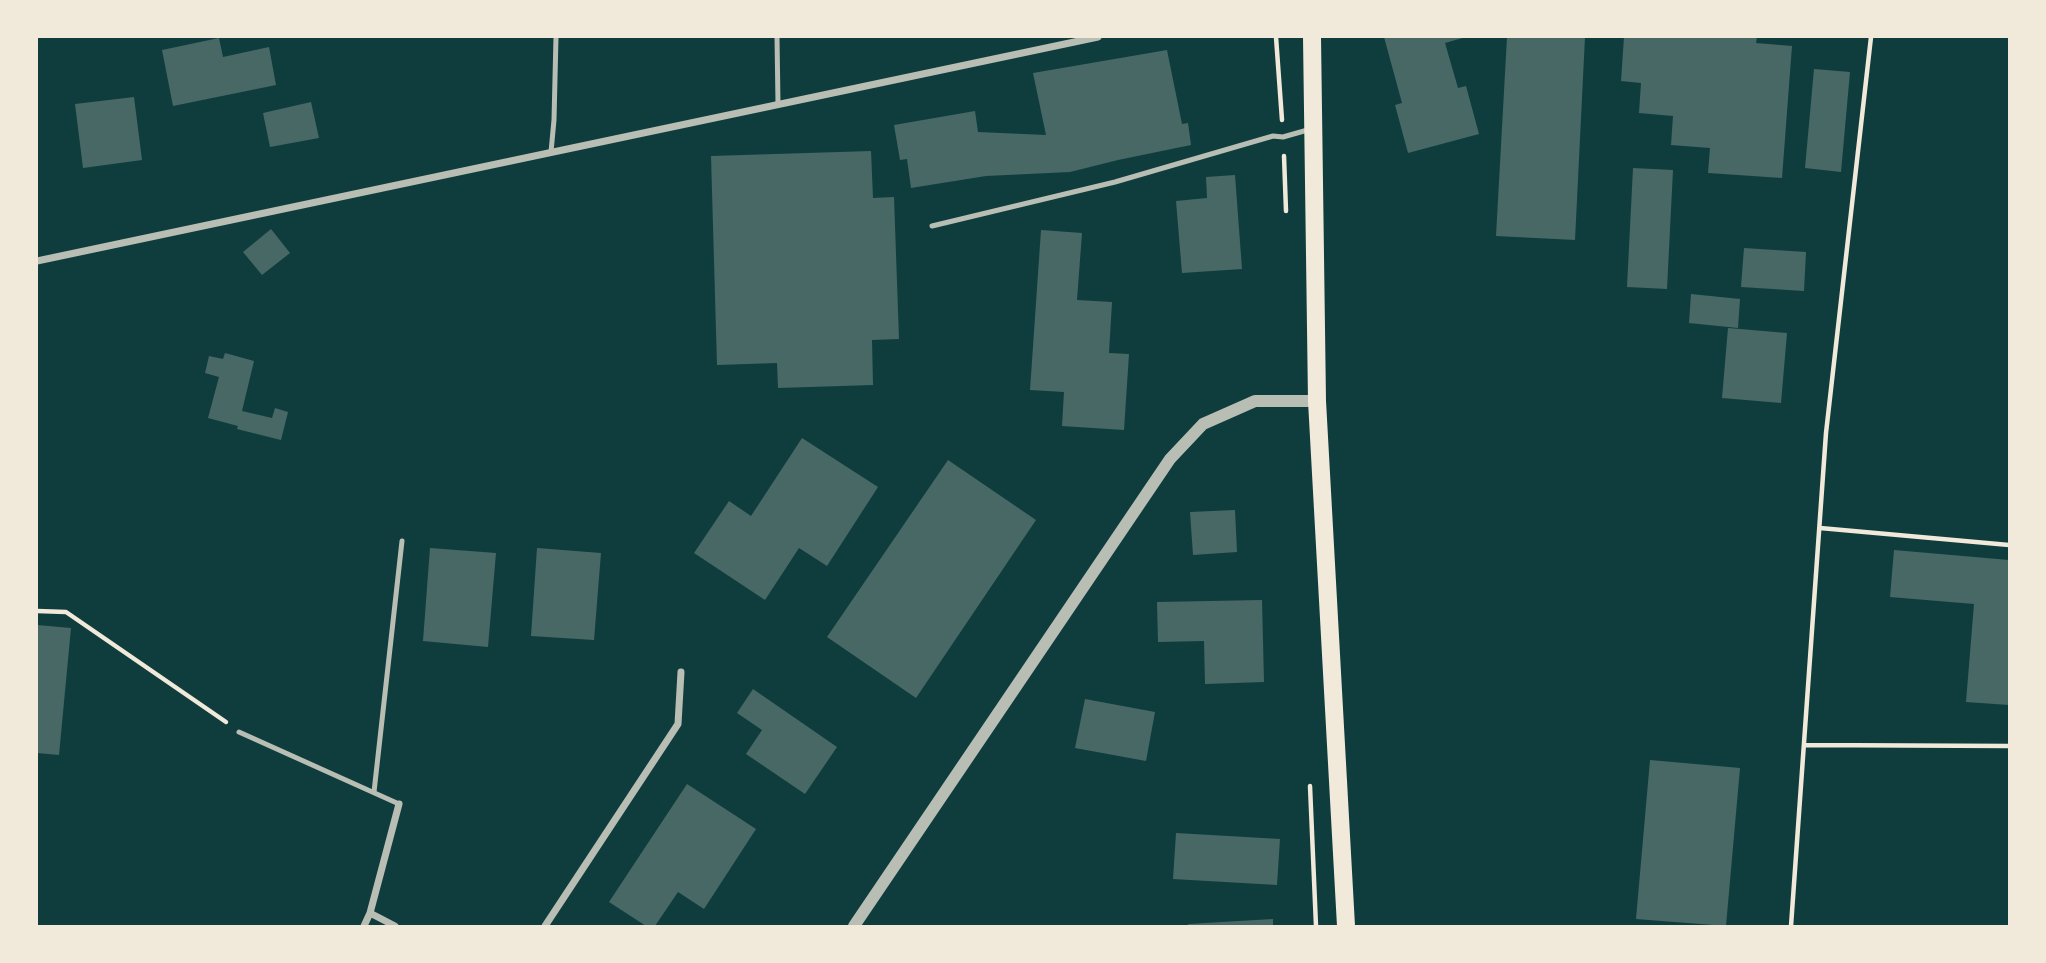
<!DOCTYPE html>
<html>
<head>
<meta charset="utf-8">
<style>
	body { margin:0 }
	#map { position:relative; width:2046px; height:963px; overflow:hidden; background:#0f3d3e; font-family:Roboto,sans-serif }
	canvas { display:block }
	.frame { position:absolute; inset:0; border:38px solid #f1e9da; pointer-events:none }
</style>
</head>
<body>
<div id="map">
<canvas width="2046" height="963"></canvas>
<div class="frame"></div>
</div>
<script>
const c = document.querySelector('canvas').getContext('2d');
c.lineJoin = 'round';
function paint(path, color) { c.fillStyle = color; c.fill(path, 'evenodd'); }
const shape = rows => new Path2D(rows.map(r => 'M' + r).join(''));
function trace(path, color, width, dash) { c.strokeStyle = color; c.lineWidth = width; c.lineCap = dash ? 'butt' : 'round'; c.setLineDash(dash || []); c.stroke(path); }
paint(shape([
	[1384,37,1466,37,1445,43,1458,88,1466,86,1479,134,1408,153,1395,105,1402,103],
	[1507,37,1585,37,1575,240,1496,236],
	[1624,37,1757,37,1756,43,1792,46,1782,178,1708,173,1710,148,1671,145,1673,116,1639,113,1641,83,1621,81],
	[219,38,223,57,269,47,276,85,173,106,162,50],
	[1167,50,1182,124,1188,123,1191,145,1118,160,1070,172,986,176,911,188,907,159,900,160,894,125,975,111,978,132,1046,135,1033,73],
	[1814,69,1850,72,1841,172,1805,168],
	[134,97,142,160,83,168,75,104],
	[311,102,319,138,270,147,263,113],
	[871,151,873,198,894,197,899,339,872,340,873,385,778,388,777,363,717,365,711,156],
	[1633,168,1673,170,1667,289,1627,287],
	[1235,175,1242,269,1182,273,1176,201,1207,198,1206,177],
	[271,229,290,253,262,275,243,252],
	[1041,230,1082,233,1077,300,1112,302,1109,353,1129,354,1124,430,1062,426,1064,392,1030,390],
	[1744,248,1806,252,1804,291,1741,287],
	[1691,294,1740,299,1738,328,1689,323],
	[1728,328,1787,333,1781,403,1722,398],
	[225,353,254,361,242,411,272,418,275,408,288,412,281,440,237,429,238,426,208,418,219,377,205,373,209,356,223,359],
	[802,438,878,487,827,566,799,548,765,600,694,553,729,501,751,516],
	[948,460,1036,520,916,698,827,637],
	[1235,510,1237,552,1193,555,1190,512],
	[430,548,496,553,488,647,423,641],
	[537,548,601,553,594,640,531,636],
	[1894,550,2009,560,2009,705,1966,702,1974,604,1890,597],
	[1262,600,1264,682,1205,684,1204,641,1158,642,1157,602],
	[37,625,71,628,59,755,37,753],
	[753,689,837,747,805,794,746,754,762,730,737,713],
	[1085,699,1155,712,1146,761,1075,748],
	[1650,760,1740,768,1726,926,1636,919],
	[687,784,756,829,704,909,678,892,655,926,646,926,609,902],
	[1176,833,1280,839,1277,885,1173,879],
	[1273,919,1273,926,1188,926,1188,924]
]), '#486865');
trace(shape([
	[1276,37,1282,120],
	[1284,156,1286,211],
	[1820,528,2009,545],
	[37,611,66,612,226,722],
	[1804,745,2009,746],
	[1310,786,1316,926],
	[1791,926,1826,433,1871,37]
]), '#f1e9da', 4.5);
trace(shape([
	[777,37,778,104],
	[551,152,554,120,556,37],
	[932,226,1115,182,1273,136,1283,137,1311,129],
	[239,732,399,804],
	[374,792,402,541]
]), '#b8beb3', 5);
trace(shape([
	[37,261,1098,37],
	[370,913,395,926],
	[364,926,370,913,399,804],
	[545,926,678,724,681,672]
]), '#b8beb3', 7);
trace(shape([
	[854,926,1170,459,1203,424,1255,401,1317,401]
]), '#b8beb3', 12);
trace(shape([
	[1312,37,1317,401,1346,926]
]), '#f1e9da', 18);
</script>
</body>
</html>
